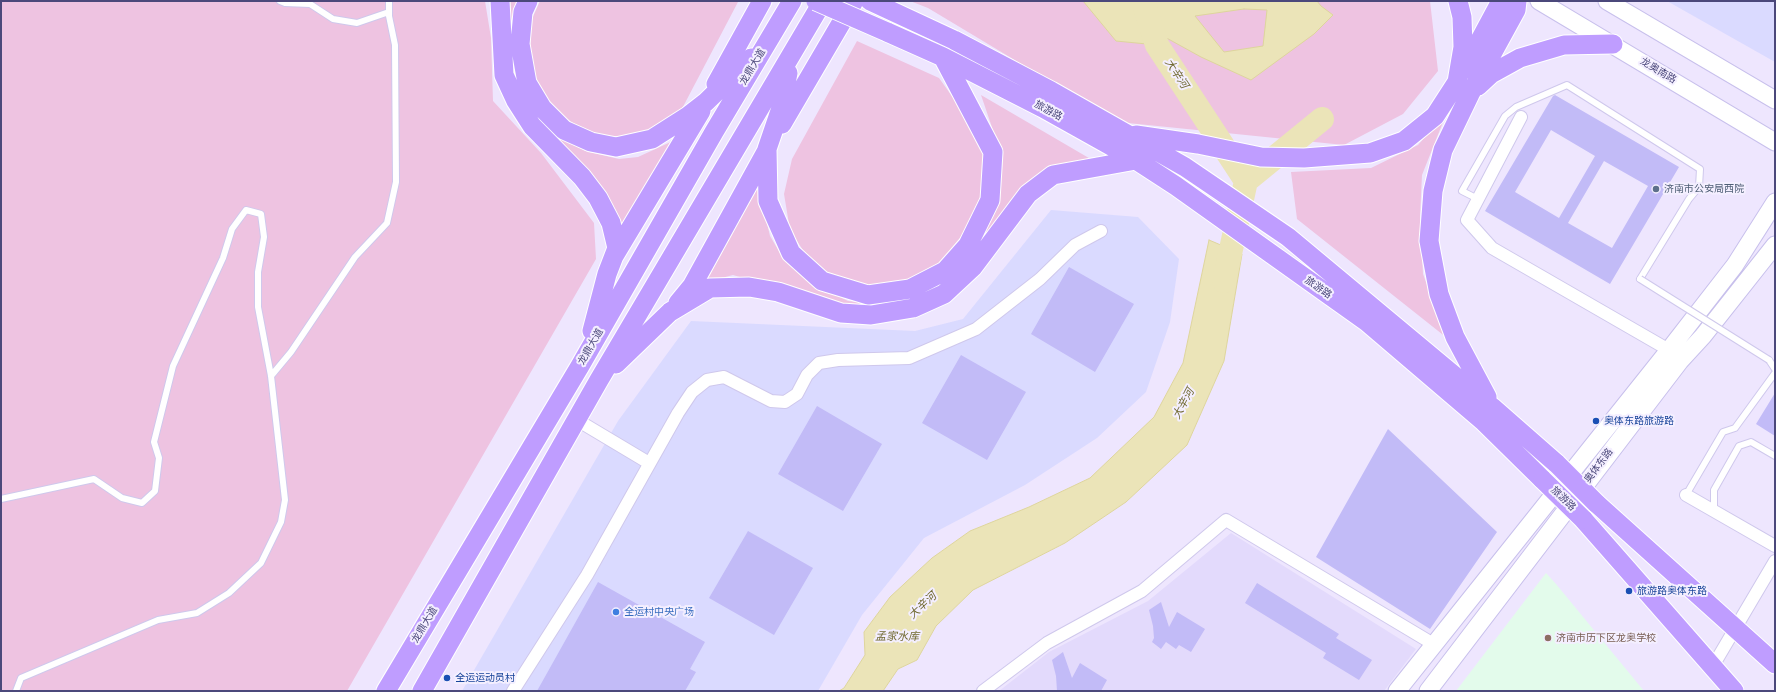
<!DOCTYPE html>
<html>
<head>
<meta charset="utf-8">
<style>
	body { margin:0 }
	#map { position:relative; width:1776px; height:692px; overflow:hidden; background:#eee6fe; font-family:Poppins,sans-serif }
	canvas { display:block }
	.frame { position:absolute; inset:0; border:2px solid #4b487b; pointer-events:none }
</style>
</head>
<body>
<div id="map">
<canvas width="1776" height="692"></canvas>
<div class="frame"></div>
</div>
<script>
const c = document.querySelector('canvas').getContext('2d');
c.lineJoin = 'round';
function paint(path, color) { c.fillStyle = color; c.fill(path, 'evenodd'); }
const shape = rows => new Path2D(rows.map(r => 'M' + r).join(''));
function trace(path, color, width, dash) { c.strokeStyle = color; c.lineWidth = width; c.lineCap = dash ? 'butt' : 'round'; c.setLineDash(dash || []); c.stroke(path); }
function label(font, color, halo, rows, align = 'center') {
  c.font = font + ' Poppins,"Noto Sans SC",sans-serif'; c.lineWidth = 4; c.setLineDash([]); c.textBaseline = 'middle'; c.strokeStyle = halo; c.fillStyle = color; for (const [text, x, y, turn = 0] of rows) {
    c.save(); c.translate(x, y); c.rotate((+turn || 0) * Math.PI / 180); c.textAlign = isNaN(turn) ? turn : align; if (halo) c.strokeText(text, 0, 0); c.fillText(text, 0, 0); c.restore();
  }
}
paint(shape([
	[1231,533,1416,649,1384,691,999,691,1049,652,1148,601]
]), '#e3dafc');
paint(shape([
	[1667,1,1775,1,1775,62],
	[1051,210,1138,217,1179,259,1170,322,1146,392,1097,438,1025,485,924,538,862,615,818,691,462,691,618,421,691,321,915,331,963,319]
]), '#dadaff');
paint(shape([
	[1546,573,1556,584,1644,691,1456,691]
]), '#e3fbeb');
paint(shape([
	[1,1,485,1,491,38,493,101,541,153,594,223,596,259,347,691,1,691],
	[509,1,522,1,514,33,561,138,585,151,619,159,638,157,675,140,621,231,516,93,507,32],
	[540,1,737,1,738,2,675,122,632,139,592,135,562,116,538,87,530,58,531,21],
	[910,1,1430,1,1438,71,1403,114,1344,145,1118,122,928,8],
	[857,41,939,78,969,120,984,156,982,193,963,234,939,264,909,279,867,286,825,271,806,255,790,230,784,194,792,159],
	[981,95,1094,161,1052,169,950,283,913,304,843,307,733,275,706,282,758,185,770,236,780,253,796,270,816,285,848,301,876,304,910,298,984,231,998,145],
	[1447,112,1422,175,1420,217,1423,274,1447,338,1297,219,1291,172,1371,168,1418,145]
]), '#eec3e1');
const water = shape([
	[1083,1,1317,1,1321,6,1333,15,1314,34,1251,80,1201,57,1152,30,1146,12,1157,45,1116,41,1083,1],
	[1244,9,1267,10,1263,46,1224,52,1195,16,1244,9],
	[1209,240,1242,254,1224,361,1187,445,1126,502,1065,543,973,590,936,626,917,660,898,669,883,691,839,691,844,688,865,655,864,632,890,597,932,558,970,531,1029,507,1090,478,1154,417,1183,363,1209,240]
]);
paint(water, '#ebe4b8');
trace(water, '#ded59d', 1);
trace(shape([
	[1143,1,1157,45,1246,181,1224,281],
	[1246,181,1322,119]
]), '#ebe4b8', 24);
paint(shape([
	[1555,95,1679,167,1610,284,1485,211,1553,96],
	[1551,130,1595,156,1559,218,1515,192],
	[1604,161,1648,186,1612,248,1568,223],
	[1069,267,1134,304,1095,372,1031,334],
	[961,355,1026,392,987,460,922,423],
	[1775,393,1775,436,1756,424],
	[817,406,882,444,843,511,778,474],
	[1388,429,1497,532,1430,629,1316,557],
	[748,531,813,568,774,635,709,598],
	[598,582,705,642,690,669,696,672,685,691,537,691],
	[1257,583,1339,634,1336,638,1372,660,1359,680,1323,658,1326,653,1245,603],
	[1161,602,1169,627,1177,612,1205,629,1191,652,1179,645,1176,649,1166,642,1161,649,1152,642,1154,638,1153,626,1149,610],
	[1063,652,1072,678,1080,663,1107,680,1101,691,1057,691,1056,676,1052,660]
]), '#c2bbf7');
const service = shape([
	[280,1,285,3,310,4,333,19,357,23,389,12],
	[1478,199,1462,191,1505,116,1516,107,1567,85,1700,169,1699,187,1689,199,1640,279],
	[1769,360,1775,369],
	[271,376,291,352,355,257,387,223,396,182,395,45,389,16,389,1],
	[1686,495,1723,432,1735,428,1775,373],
	[1,499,94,479,122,498,142,503,155,491,159,458,154,442,173,366,223,258,232,229,246,210,261,214,264,237,258,272,258,307,271,376,285,500,281,522,261,563,229,593,197,613,158,620,21,678,16,691],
	[1714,511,1714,490,1739,446,1751,442,1775,456]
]);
const minor = shape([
	[1521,117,1467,220,1492,248,1669,350,1673,354],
	[577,420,649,463],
	[1686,495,1775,546],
	[1713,666,1775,561],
	[513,691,587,575,678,413,692,392,707,380,724,377,771,401,785,402,797,394,807,375,819,363,838,360,909,358,976,329,1040,279,1075,245,1101,231],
	[983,691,1047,643,1142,591,1226,520,1435,645]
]);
const secondary = shape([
	[1539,1,1775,142],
	[1607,1,1775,100],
	[1397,691,1669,350,1735,265,1775,202],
	[1428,691,1680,361,1703,336,1775,245]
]);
const primary = shape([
	[500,1,504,75,516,101,532,126,582,177,598,198,611,223,617,248,607,274,592,331],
	[528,1,523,12,520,44,527,83,542,108,564,130,591,142,616,147,652,139,688,116,706,102,751,58],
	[870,1,954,40,1051,91,1185,167,1288,237,1492,407,1557,464],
	[887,32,943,57,1043,108,1136,160,1176,186,1367,322,1483,421,1543,480],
	[1464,70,1501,1],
	[788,73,781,108,767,149,768,201,791,253,822,281,868,295,910,289,945,271,968,245,990,200,993,152,943,57],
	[716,84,762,1],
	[1478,86,1491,74,1520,58,1564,45,1613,44],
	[782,124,854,1],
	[1136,135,1198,144,1261,157,1304,158,1370,153,1404,141,1435,116,1457,82,1463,47,1462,17,1458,1],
	[614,256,701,111],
	[678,303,692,286,767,150],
	[616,364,670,312,710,288,749,287,778,292,841,313,871,315,913,308,944,294,973,267,1028,194,1053,175,1136,160],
	[1487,397,1455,337,1439,294,1429,241,1433,191,1443,150,1470,94,1516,10,1517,1],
	[1596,503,1775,664],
	[1583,519,1734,691],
	[386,691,580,366,714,132,792,1],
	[422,691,599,380,823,1]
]);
trace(service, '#cfc8ec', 8);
trace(minor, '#cfc8ec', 14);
trace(secondary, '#c8c0ec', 19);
trace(primary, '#fff', 21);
trace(service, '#fff', 6);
trace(minor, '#fff', 12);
trace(secondary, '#fff', 17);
trace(primary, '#bf9dff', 19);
const serviceBridge = shape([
	[1640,279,1769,360]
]);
const primaryBridge = shape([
	[816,1,887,32],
	[1557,464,1596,503],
	[1543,480,1583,519]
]);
trace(serviceBridge, '#cfc8ec', 8, []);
trace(primaryBridge, '#fff', 21, []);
trace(serviceBridge, '#fff', 6);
trace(primaryBridge, '#bf9dff', 19);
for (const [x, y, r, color] of [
	[1656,189,4,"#5c6f8a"],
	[1596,421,4,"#1a4fb4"],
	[1629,591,4,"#1a4fb4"],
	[616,612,4,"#3f7fe0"],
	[1548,638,4,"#8d6e63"],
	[447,678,4,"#1a4fb4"]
]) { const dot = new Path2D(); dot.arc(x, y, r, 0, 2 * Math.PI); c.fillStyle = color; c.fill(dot); trace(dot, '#f4efff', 1.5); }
label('10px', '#4b487b', '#f4efff', [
	["龙鼎大道",753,67,-59],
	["龙奥南路",1658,71,31],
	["旅游路",1048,111,29],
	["旅游路",1318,288,35],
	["龙鼎大道",591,347,-60],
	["奥体东路",1599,466,-53],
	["旅游路",1563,499,44],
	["龙鼎大道",425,625,-59]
]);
label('10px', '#4e5e75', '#f4efff', [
	["济南市公安局西院",1664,189]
], 'left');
label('10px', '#164399', '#f4efff', [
	["奥体东路旅游路",1604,421],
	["旅游路奥体东路",1637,591],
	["全运运动员村",455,678]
], 'left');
label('10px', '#366cbe', '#f4efff', [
	["全运村中央广场",624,612]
], 'left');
label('10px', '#785e54', '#f4efff', [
	["济南市历下区龙奥学校",1556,638]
], 'left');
label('italic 11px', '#726b33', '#f4efff', [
	["大辛河",1176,74,57],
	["大辛河",1184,404,-62],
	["大辛河",923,606,-43],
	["孟家水库",897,637]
]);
</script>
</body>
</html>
